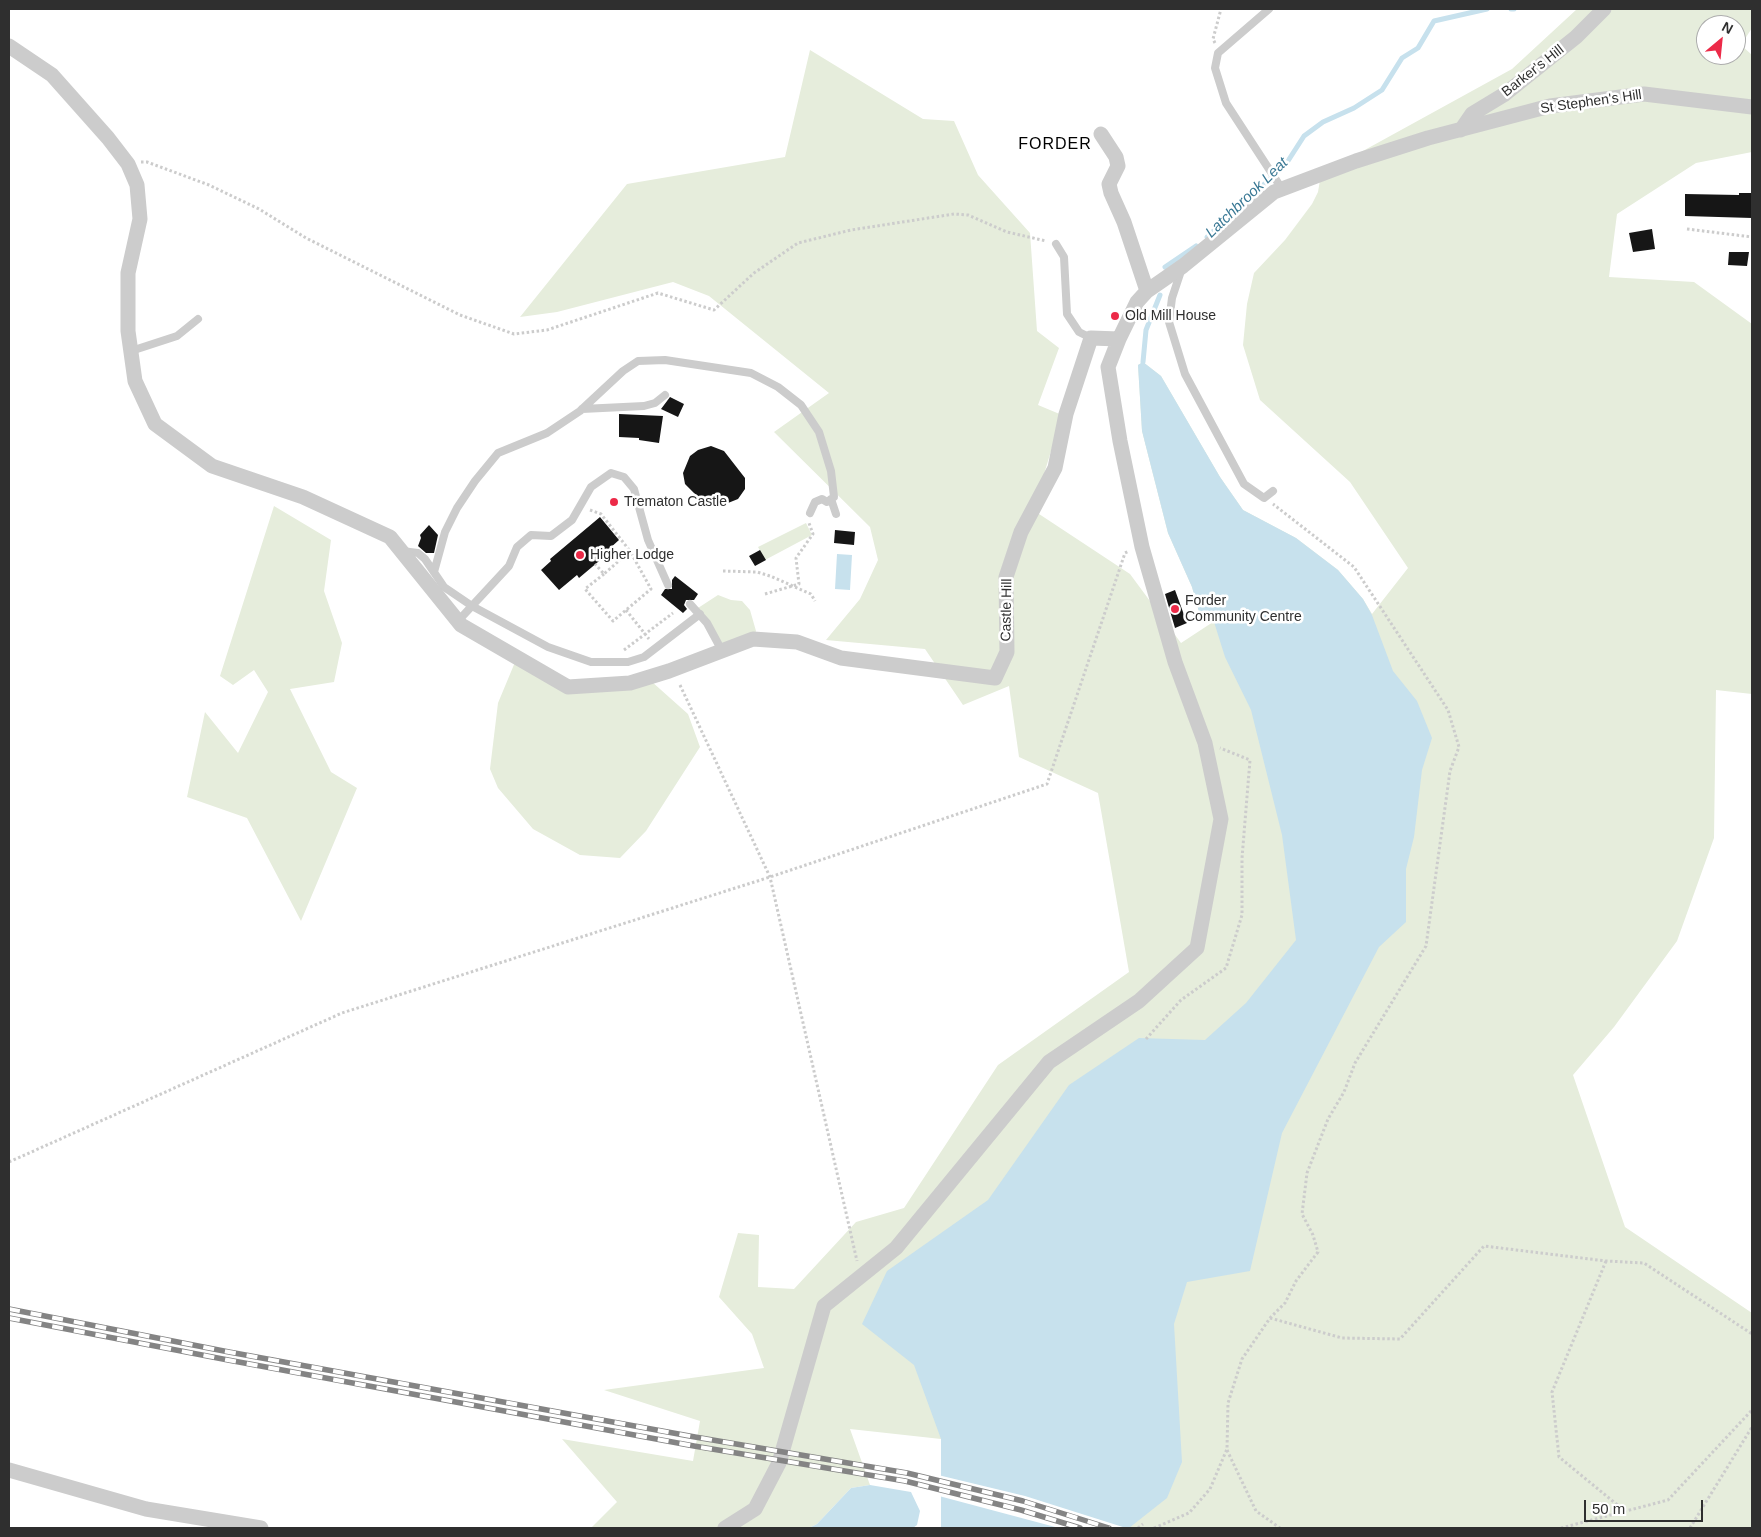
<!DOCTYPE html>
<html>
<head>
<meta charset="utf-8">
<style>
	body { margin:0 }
	#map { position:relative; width:1761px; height:1537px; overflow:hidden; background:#fff; font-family:Arial,sans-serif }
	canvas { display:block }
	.frame { position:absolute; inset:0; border:10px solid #2f2f2f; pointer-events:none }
	.north { position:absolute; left:1696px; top:15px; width:50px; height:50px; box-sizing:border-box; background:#fff; border:1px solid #acacac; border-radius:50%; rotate:28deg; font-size:14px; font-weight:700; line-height:20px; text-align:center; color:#2f2f2f }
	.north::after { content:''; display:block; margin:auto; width:18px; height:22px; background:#ec2a48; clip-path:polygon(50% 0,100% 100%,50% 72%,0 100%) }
	.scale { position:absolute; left:1584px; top:1500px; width:119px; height:22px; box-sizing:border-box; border:2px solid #2f2f2f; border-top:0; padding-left:6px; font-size:15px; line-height:18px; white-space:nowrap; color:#2f2f2f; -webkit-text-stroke:4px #fff; paint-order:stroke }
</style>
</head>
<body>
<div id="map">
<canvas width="1761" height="1537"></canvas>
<div class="frame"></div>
<div class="north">N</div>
<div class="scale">50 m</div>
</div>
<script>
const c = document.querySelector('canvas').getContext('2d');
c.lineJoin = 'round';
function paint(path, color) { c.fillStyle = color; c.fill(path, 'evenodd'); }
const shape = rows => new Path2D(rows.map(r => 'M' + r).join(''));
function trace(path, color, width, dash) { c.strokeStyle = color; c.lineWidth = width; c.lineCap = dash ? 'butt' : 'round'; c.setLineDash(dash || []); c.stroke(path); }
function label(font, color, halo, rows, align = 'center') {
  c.font = font + ' Arial,sans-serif'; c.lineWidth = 5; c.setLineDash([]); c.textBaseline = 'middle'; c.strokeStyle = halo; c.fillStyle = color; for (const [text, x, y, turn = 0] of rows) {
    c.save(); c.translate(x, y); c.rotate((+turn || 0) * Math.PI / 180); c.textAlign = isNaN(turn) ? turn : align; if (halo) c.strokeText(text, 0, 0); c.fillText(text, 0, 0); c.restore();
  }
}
paint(shape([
	[1577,9,1752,9,1752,28,1741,45,1752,55,1752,152,1696,163,1617,214,1609,277,1694,282,1752,324,1752,694,1716,690,1714,838,1677,941,1614,1027,1573,1075,1625,1227,1752,1313,1752,1528,941,1528,941,1439,850,1429,870,1485,851,1488,817,1524,809,1528,591,1528,617,1502,562,1439,693,1461,700,1421,604,1390,764,1368,752,1334,719,1297,738,1233,759,1235,758,1287,794,1289,856,1222,904,1208,998,1065,1129,972,1098,793,1019,757,1009,686,963,705,925,649,826,640,860,599,878,560,870,527,774,432,829,393,709,296,673,282,557,312,520,317,627,184,785,157,810,50,923,119,954,121,978,175,1030,233,1037,331,1059,348,1038,405,1062,415,1033,510,1130,574,1181,643,1213,622,1201,619,1192,587,1168,533,1142,431,1138,365,1143,362,1161,376,1220,477,1243,510,1296,538,1338,570,1363,599,1372,614,1408,568,1350,482,1260,400,1243,345,1247,304,1254,273,1285,240,1312,204,1318,192,1321,174,1512,69],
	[1706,25,1736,25,1736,55,1706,55],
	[274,506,331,540,324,591,342,643,334,682,290,689,331,772,357,788,301,921,247,818,187,797,205,712,238,753,268,692,254,670,233,685,220,676],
	[806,523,812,535,765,560,758,547],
	[718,595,731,600,742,601,750,610,756,631,754,636,724,646,698,608],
	[518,655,569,682,651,681,688,714,700,747,646,831,620,858,580,855,533,829,498,788,490,769,498,703]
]), '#e6eddc');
paint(shape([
	[1143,362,1161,376,1220,477,1243,510,1296,538,1338,570,1363,599,1372,615,1393,671,1417,701,1432,738,1422,770,1414,837,1406,869,1406,922,1379,947,1282,1133,1250,1271,1187,1282,1174,1324,1182,1462,1167,1498,1129,1528,941,1528,941,1439,914,1365,862,1324,887,1271,988,1200,1069,1085,1139,1038,1205,1040,1246,1003,1296,940,1282,835,1251,710,1225,657,1214,622,1201,619,1192,587,1168,533,1142,431,1138,365],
	[837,554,852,555,850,590,835,589],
	[870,1485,911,1492,920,1511,917,1525,913,1528,809,1528,817,1524,851,1488]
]), '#c7e1ed');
paint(shape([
	[938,1475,1025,1496,1126,1528,1059,1528,939,1496]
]), '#fff');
trace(shape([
	[1511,9,1514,9],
	[1207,237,1286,164,1304,136,1323,122,1354,108,1382,90,1402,58,1418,48,1434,21,1487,9],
	[1165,267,1196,246],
	[1143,362,1146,330,1160,295]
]), '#c7e1ed', 5);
paint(shape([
	[1739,193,1752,193,1752,218,1685,216,1685,194,1739,195],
	[1652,229,1655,249,1633,252,1629,233],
	[1729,252,1749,252,1747,266,1728,265],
	[670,397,684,404,678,417,661,409],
	[619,414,663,416,659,443,639,440,639,438,619,437],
	[711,446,724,451,745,478,745,489,738,499,728,503,721,505,698,497,685,484,683,473,690,456,698,450],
	[600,517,619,540,609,549,611,551,579,578,577,575,559,590,541,570,551,561,550,559],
	[429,525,438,535,434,553,426,553,418,546,421,538,420,535],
	[835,530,855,532,854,545,834,543],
	[760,550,766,560,755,566,749,556],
	[675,576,698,594,694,600,686,600,684,605,687,609,683,613,661,595,665,589,672,589,672,580],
	[1175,590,1187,623,1175,628,1165,594]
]), '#161616');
trace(shape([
	[1215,43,1213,39,1221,9],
	[141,162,147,162,209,185,259,209,306,238,460,315,514,334,547,330,658,293,714,310,754,273,798,243,851,230,954,214,968,215,1007,232,1046,241],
	[1687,229,1752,237],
	[590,510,601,514,630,551,604,574,595,564],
	[723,571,757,572,770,576,811,594,815,601],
	[604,574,585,589,613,621,651,589,630,551],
	[765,594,799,584,796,558,813,534,809,523],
	[626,610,649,639],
	[624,650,673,613],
	[680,685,770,877,857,1261],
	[1146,1039,1181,1000,1226,968,1242,915,1242,858,1250,760,1220,748],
	[9,1162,342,1013,770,877,1047,784,1125,553,1129,551],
	[1606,1261,1552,1392,1559,1457,1626,1512],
	[1270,1318,1342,1338,1400,1339,1484,1246,1606,1261,1644,1263,1752,1334],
	[1227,1450,1256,1511,1280,1528],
	[1138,1528,1143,1524],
	[1154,1528,1189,1513,1210,1489,1227,1449,1228,1403,1242,1359,1270,1318,1285,1303,1296,1281,1318,1252,1313,1235,1302,1214,1307,1173,1328,1119,1344,1092,1355,1063,1426,946,1450,771,1459,747,1448,710,1354,567,1273,504],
	[1561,1528,1668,1500,1752,1410],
	[1690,1528,1752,1427]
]), '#ccc', 3, [2.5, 2.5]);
trace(shape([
	[1269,9,1218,53,1215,68,1226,103,1282,189],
	[1056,244,1064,257,1067,314,1079,332,1091,338],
	[1182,268,1172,298,1169,322,1185,374,1244,484,1264,498,1273,491],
	[131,351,177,336,198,319],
	[582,409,644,406,655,403,665,395],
	[831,499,836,514],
	[402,551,418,553,425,559,444,587,472,606,548,647,591,662,628,662,644,657,700,614],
	[434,572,445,532,457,508,475,481,498,453,547,433,580,411,623,371,638,361,665,360,751,373,778,387,801,405,819,432,831,471,834,497,827,502,822,499,815,502,810,513],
	[690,604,707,623,721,649],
	[458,621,509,566,517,547,531,535,551,536,572,520,591,487,611,473,624,477,634,489,648,540,668,585]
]), '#ccc', 8);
trace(shape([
	[9,46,52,75,108,138,128,164,137,185,140,219,128,273,128,331,135,381,155,424,212,466,303,497,390,537,461,625,568,687,630,683,669,671,753,639,797,642,841,658,995,678,1007,652,1006,577,1021,532,1055,468,1066,414,1091,338,1119,339],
	[1461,130,1472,114,1505,94,1576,37,1604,9],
	[1101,134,1116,157,1118,166,1109,184,1111,193,1124,222,1147,291],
	[9,1470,146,1509,261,1528],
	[725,1528,755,1509,779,1463,824,1306,896,1248,1049,1062,1139,1001,1197,948,1221,819,1205,743,1175,662,1142,547,1120,441,1108,367,1119,339,1137,302,1147,291,1183,266,1274,192,1356,161,1428,138,1550,106,1644,94,1752,107]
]), '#ccc', 15);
const rail = shape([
	[9,1309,229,1352,695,1437,907,1473,1023,1501,1109,1528],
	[9,1318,228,1360,694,1446,905,1481,1021,1510,1080,1528]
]);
trace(rail, '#848484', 5.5);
trace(rail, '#fff', 4, [11]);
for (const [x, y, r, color] of [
	[1115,316,5,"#ec2a48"],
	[614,502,5,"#ec2a48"],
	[580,555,5,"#ec2a48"],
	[1175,609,5,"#ec2a48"]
]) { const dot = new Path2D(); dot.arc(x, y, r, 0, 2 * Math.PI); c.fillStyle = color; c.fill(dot); trace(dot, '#fff', 2); }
label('14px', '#2f2f2f', '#fff', [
	["Barker's Hill",1533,71,-38],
	["St Stephen's Hill",1591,102,-8],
	["Castle Hill",1007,610,-89]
]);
label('14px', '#2f2f2f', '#fff', [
	["Old Mill House",1125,316],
	["Trematon Castle",624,502],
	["Higher Lodge",590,555],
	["Forder",1185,601],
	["Community Centre",1185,617]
], 'left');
label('italic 15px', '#397894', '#fff', [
	["Latchbrook Leat",1247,198,-44]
]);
c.letterSpacing = '1px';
label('16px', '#000', '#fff', [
	["FORDER",1055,145]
]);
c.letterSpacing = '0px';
</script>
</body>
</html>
